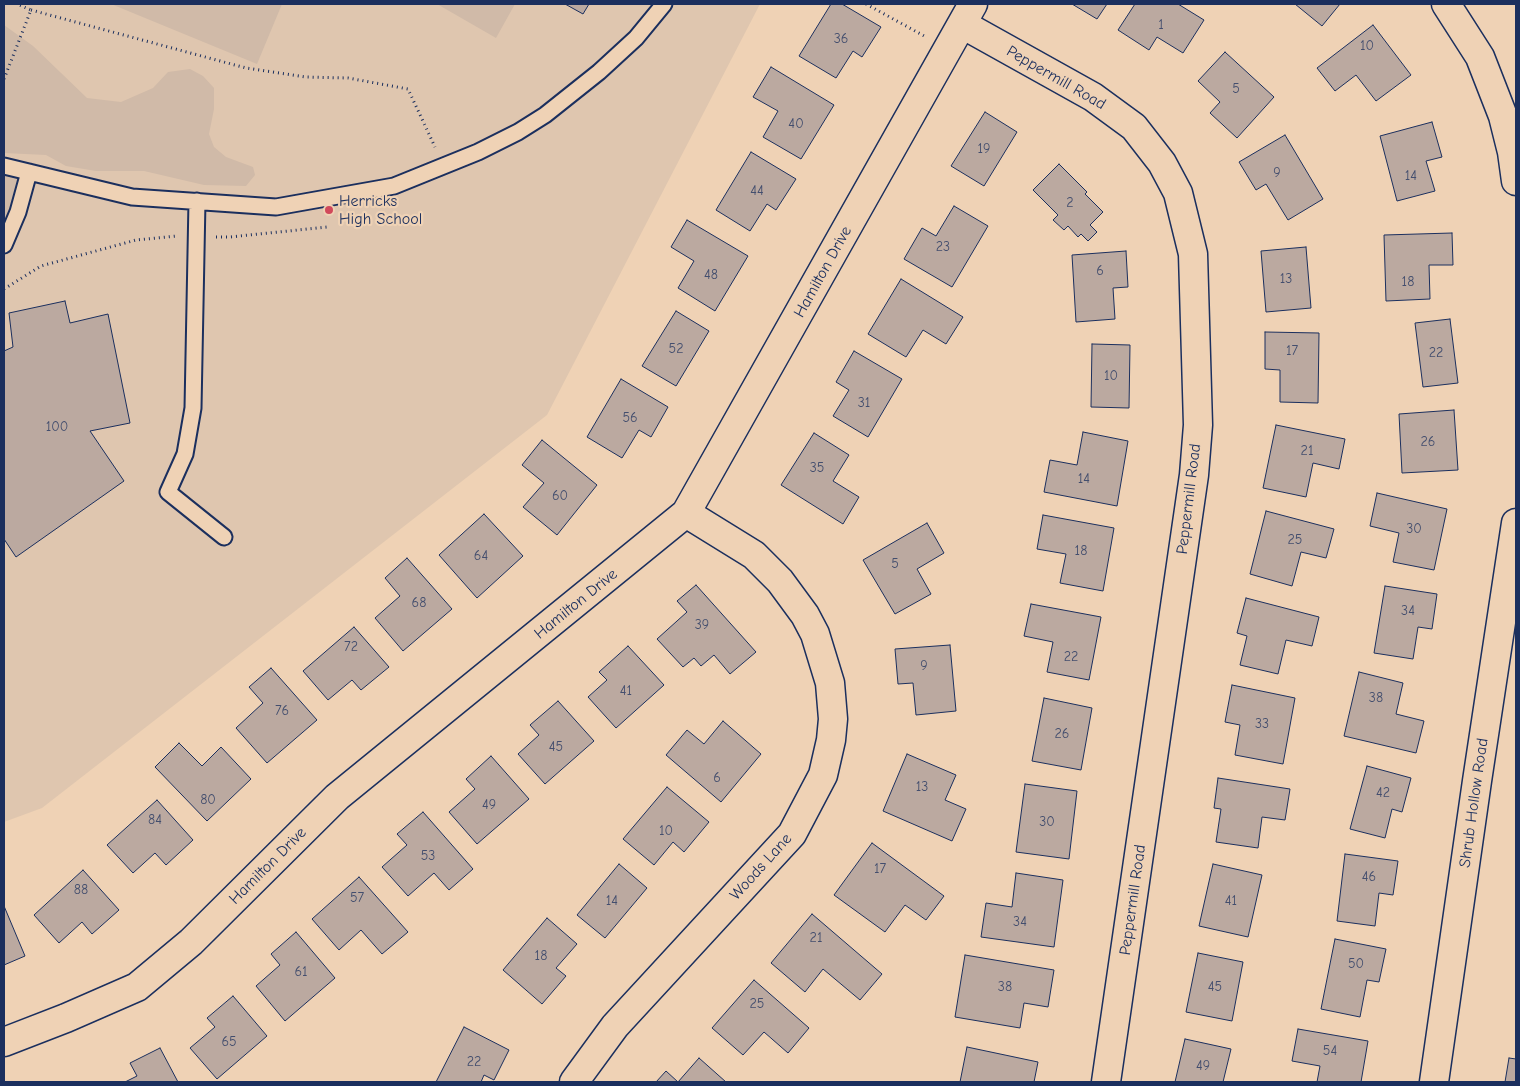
<!DOCTYPE html>
<html>
<head>
<meta charset="utf-8">
<style>
	body { margin:0 }
	#map { position:relative; width:1520px; height:1086px; overflow:hidden; background:#efd2b5; font-family:"Comic Neue",sans-serif }
	canvas { display:block }
	.frame { position:absolute; inset:0; border:5px solid #1b2f5e; pointer-events:none }
</style>
</head>
<body>
<div id="map">
<canvas width="1520" height="1086"></canvas>
<div class="frame"></div>
</div>
<script>
const c = document.querySelector('canvas').getContext('2d');
c.lineJoin = 'round';
function paint(path, color) { c.fillStyle = color; c.fill(path, 'evenodd'); }
const shape = rows => new Path2D(rows.map(r => 'M' + r).join(''));
function trace(path, color, width, dash) { c.strokeStyle = color; c.lineWidth = width; c.lineCap = dash ? 'butt' : 'round'; c.setLineDash(dash || []); c.stroke(path); }
function label(font, color, halo, rows, align = 'center') {
  c.font = font + ' "Comic Neue",sans-serif'; c.lineWidth = 4.5; c.setLineDash([]); c.textBaseline = 'middle'; c.strokeStyle = halo; c.fillStyle = color; for (const [text, x, y, turn = 0] of rows) {
    c.save(); c.translate(x, y); c.rotate((+turn || 0) * Math.PI / 180); c.textAlign = isNaN(turn) ? turn : align; if (halo) c.strokeText(text, 0, 0); c.fillText(text, 0, 0); c.restore();
  }
}
paint(shape([
	[4,4,760,4,547,415,42,808,4,822]
]), '#dfc6af');
paint(shape([
	[111,4,282,4,257,64],
	[437,4,515,4,496,38],
	[4,25,33,46,87,98,121,102,153,88,168,72,190,69,203,76,214,88,214,109,209,134,214,147,226,157,253,167,255,175,246,186,204,185,144,171,96,171,66,166,46,155,4,153],
	[4,166,29,172,4,245]
]), '#d0baa8');
const building = shape([
	[565,4,589,4,583,14,565,4],
	[831,4,842,4,881,27,862,57,853,51,836,78,799,56,831,4],
	[1072,4,1107,4,1097,19,1072,4],
	[1135,4,1178,4,1204,20,1183,53,1157,37,1149,50,1118,30,1135,4],
	[1295,4,1340,4,1322,26,1295,4],
	[1373,25,1411,75,1376,101,1356,75,1335,91,1317,68,1373,25],
	[1225,52,1274,97,1237,138,1210,113,1220,102,1198,81,1225,52],
	[771,67,834,105,801,159,763,137,778,111,753,97,771,67],
	[985,112,1017,132,984,186,951,166,985,112],
	[1432,122,1442,157,1426,161,1435,191,1397,201,1380,136,1432,122],
	[1285,135,1323,199,1288,220,1266,184,1256,190,1239,162,1285,135],
	[751,152,796,179,776,210,767,204,750,231,716,210,751,152],
	[1059,164,1087,192,1085,194,1103,212,1090,225,1097,232,1088,241,1081,234,1078,237,1068,226,1064,230,1053,220,1058,215,1033,190,1059,164],
	[954,206,988,226,952,287,904,259,922,228,936,236,954,206],
	[687,220,748,256,715,311,678,288,694,261,671,247,687,220],
	[1452,233,1453,265,1429,265,1430,299,1386,301,1384,235,1452,233],
	[1306,247,1311,308,1266,312,1261,251,1306,247],
	[1126,251,1128,287,1113,288,1115,319,1076,322,1072,255,1126,251],
	[901,279,963,317,946,344,923,330,906,357,868,334,901,279],
	[65,301,70,323,108,314,130,423,90,431,124,481,16,557,4,539,4,351,13,347,9,313,65,301],
	[676,311,709,331,676,386,642,366,676,311],
	[1450,319,1458,383,1423,387,1415,323,1450,319],
	[1265,332,1319,333,1318,403,1280,402,1280,370,1265,369,1265,332],
	[1092,344,1130,345,1129,408,1091,407,1092,344],
	[854,351,902,379,868,437,833,416,849,390,836,382,854,351],
	[621,379,668,407,651,437,639,430,622,458,587,437,621,379],
	[1454,410,1458,470,1402,473,1399,414,1454,410],
	[1276,425,1345,439,1339,469,1313,463,1306,497,1263,488,1276,425],
	[1083,432,1128,441,1117,506,1044,492,1050,460,1077,465,1083,432],
	[814,433,849,455,833,481,859,497,843,524,781,485,814,433],
	[542,440,597,485,557,535,523,507,544,483,522,465,542,440],
	[1377,493,1447,509,1434,570,1393,562,1399,533,1370,526,1377,493],
	[1266,511,1334,529,1326,558,1301,552,1292,586,1250,574,1266,511],
	[484,514,523,556,477,598,439,555,484,514],
	[1043,515,1114,528,1103,591,1060,583,1066,554,1037,549,1043,515],
	[927,523,944,553,917,569,931,594,895,614,863,560,927,523],
	[407,558,452,609,403,651,375,618,400,596,385,578,407,558],
	[696,585,756,652,730,674,714,655,701,666,694,658,683,667,657,639,687,612,677,601,696,585],
	[1385,586,1437,594,1432,629,1418,627,1413,659,1374,653,1385,586],
	[1246,598,1319,617,1312,646,1286,640,1278,674,1240,665,1247,636,1237,633,1246,598],
	[1031,604,1101,617,1089,680,1047,672,1053,642,1024,636,1031,604],
	[354,627,389,667,361,690,352,680,328,700,303,671,354,627],
	[950,645,956,711,916,715,913,683,898,684,895,649,950,645],
	[628,646,664,685,616,728,588,697,607,680,599,672,628,646],
	[271,668,317,720,267,763,236,728,263,703,249,687,271,668],
	[1359,672,1403,683,1396,714,1424,721,1416,753,1344,736,1359,672],
	[1232,685,1295,698,1283,764,1235,755,1240,725,1225,722,1232,685],
	[1044,698,1092,708,1081,770,1032,761,1044,698],
	[558,701,594,741,545,784,518,754,539,735,530,725,558,701],
	[723,721,761,754,721,802,666,755,687,730,704,744,723,721],
	[179,743,202,766,221,747,251,779,207,821,155,767,179,743],
	[907,754,956,775,945,800,966,809,952,841,883,811,907,754],
	[491,756,529,799,477,844,449,812,475,789,466,779,491,756],
	[1367,766,1411,778,1402,812,1392,809,1385,838,1350,829,1367,766],
	[1218,778,1290,789,1285,820,1262,817,1258,848,1216,842,1221,809,1214,808,1218,778],
	[1025,784,1077,791,1069,859,1016,852,1025,784],
	[667,787,709,822,684,852,673,842,654,865,623,839,667,787],
	[157,800,193,840,166,865,155,853,133,873,107,845,157,800],
	[423,812,473,869,449,890,434,873,408,896,382,867,407,845,397,834,423,812],
	[872,843,944,896,926,920,905,905,885,932,834,895,872,843],
	[1345,854,1398,861,1393,895,1379,893,1375,926,1337,921,1345,854],
	[619,864,647,888,605,938,577,915,619,864],
	[1213,864,1262,875,1248,937,1199,926,1213,864],
	[83,870,119,910,92,934,82,922,59,943,34,915,83,870],
	[1016,873,1063,880,1054,947,981,937,986,903,1012,907,1016,873],
	[359,877,408,932,382,954,361,930,339,950,312,919,359,877],
	[4,906,25,956,4,965,4,906],
	[812,914,882,974,860,1000,823,969,805,992,771,963,812,914],
	[547,918,577,944,556,968,566,976,542,1004,503,970,547,918],
	[296,932,335,978,285,1021,256,986,280,965,271,954,296,932],
	[1335,939,1386,949,1379,982,1367,980,1360,1017,1321,1009,1335,939],
	[1198,953,1243,962,1232,1021,1186,1012,1198,953],
	[965,955,1054,970,1048,1007,1024,1003,1020,1028,955,1017,965,955],
	[754,980,809,1028,788,1053,764,1032,743,1055,712,1028,754,980],
	[233,996,267,1036,217,1079,190,1048,215,1027,207,1018,233,996],
	[464,1027,509,1050,494,1080,484,1075,481,1082,436,1082,464,1027],
	[1298,1029,1368,1041,1361,1082,1317,1082,1320,1066,1292,1061,1298,1029],
	[1185,1039,1231,1049,1223,1082,1175,1082,1185,1039],
	[967,1047,1038,1062,1034,1082,960,1082,967,1047],
	[160,1048,178,1082,125,1082,137,1076,130,1063,160,1048],
	[699,1058,726,1082,656,1082,666,1071,678,1082,699,1058],
	[1509,1058,1516,1059,1516,1082,1505,1082,1509,1058]
]);
paint(building, '#bba9a0');
trace(building, '#1b2f5e', 1);
const lane = shape([
	[4,166,132,197,276,207,394,186,478,152,518,132,545,115,599,72,636,38,664,4],
	[197,201,193,408,185,454,168,492,224,537],
	[4,245,18,212,29,172]
]);
const street = shape([
	[1446,4,1480,57,1503,116,1512,152,1516,181],
	[962,24,1093,97,1134,127,1162,163,1178,193,1193,254,1198,425,1194,475,1106,1082],
	[4,1042,66,1018,137,987,191,942,337,797,686,513,973,4],
	[574,1082,615,1026,792,834,823,775,831,740,833,719,830,683,815,634,805,615,780,581,754,555,686,513],
	[1434,1082,1477,781,1516,523]
]);
trace(lane, '#1b2f5e', 19);
trace(street, '#1b2f5e', 31);
trace(shape([
	[866,4,926,37],
	[31,10,246,68,306,77,348,78,408,89,435,147],
	[4,79,31,10,17,4],
	[216,237,230,237,327,227],
	[4,289,41,266,136,240,177,236]
]), '#1b2f5e', 3, [1, 4]);
trace(lane, '#efd2b5', 15);
trace(street, '#efd2b5', 28);
for (const [x, y, r, color] of [
	[329,210,5,"#d1495b"]
]) { const dot = new Path2D(); dot.arc(x, y, r, 0, 2 * Math.PI); c.fillStyle = color; c.fill(dot); trace(dot, '#efd2b5', 2); }
label('14px', '#434e6e', null, [
	["1",1161,25],
	["36",841,39],
	["10",1367,46],
	["5",1236,89],
	["40",796,124],
	["19",984,149],
	["9",1277,173],
	["14",1411,176],
	["44",757,191],
	["2",1070,203],
	["23",943,247],
	["6",1100,271],
	["48",711,275],
	["13",1286,279],
	["18",1408,282],
	["52",676,349],
	["17",1292,351],
	["22",1436,353],
	["10",1111,376],
	["31",864,403],
	["56",630,418],
	["100",57,427],
	["26",1428,442],
	["21",1307,451],
	["35",817,468],
	["14",1084,479],
	["60",560,496],
	["30",1414,529],
	["25",1295,540],
	["18",1081,551],
	["64",481,556],
	["5",895,564],
	["68",419,603],
	["34",1408,611],
	["39",702,625],
	["72",351,647],
	["22",1071,657],
	["9",924,666],
	["41",626,691],
	["38",1376,698],
	["76",282,711],
	["33",1262,724],
	["26",1062,734],
	["45",556,747],
	["6",717,778],
	["13",922,787],
	["42",1383,793],
	["80",208,800],
	["49",489,805],
	["84",155,820],
	["30",1047,822],
	["10",666,831],
	["53",428,856],
	["17",880,869],
	["46",1369,877],
	["88",81,890],
	["57",357,898],
	["14",612,901],
	["41",1231,901],
	["34",1020,922],
	["21",816,938],
	["18",541,956],
	["50",1356,964],
	["61",301,972],
	["38",1005,987],
	["45",1215,987],
	["25",757,1004],
	["65",229,1042],
	["54",1330,1051],
	["22",474,1062],
	["49",1203,1066]
]);
label('16px', '#1b2f5e', '#efd2b5', [
	["Peppermill Road",1056,78,30],
	["Hamilton Drive",823,272,-61],
	["Peppermill Road",1189,499,-83],
	["Hamilton Drive",576,604,-39],
	["Shrub Hollow Road",1474,803,-82],
	["Hamilton Drive",268,866,-45],
	["Woods Lane",761,867,-48],
	["Peppermill Road",1133,900,-82]
]);
label('16px', '#1b2f5e', '#efd2b5', [
	["Herricks",339,201],
	["High School",339,219]
], 'left');
</script>
</body>
</html>
